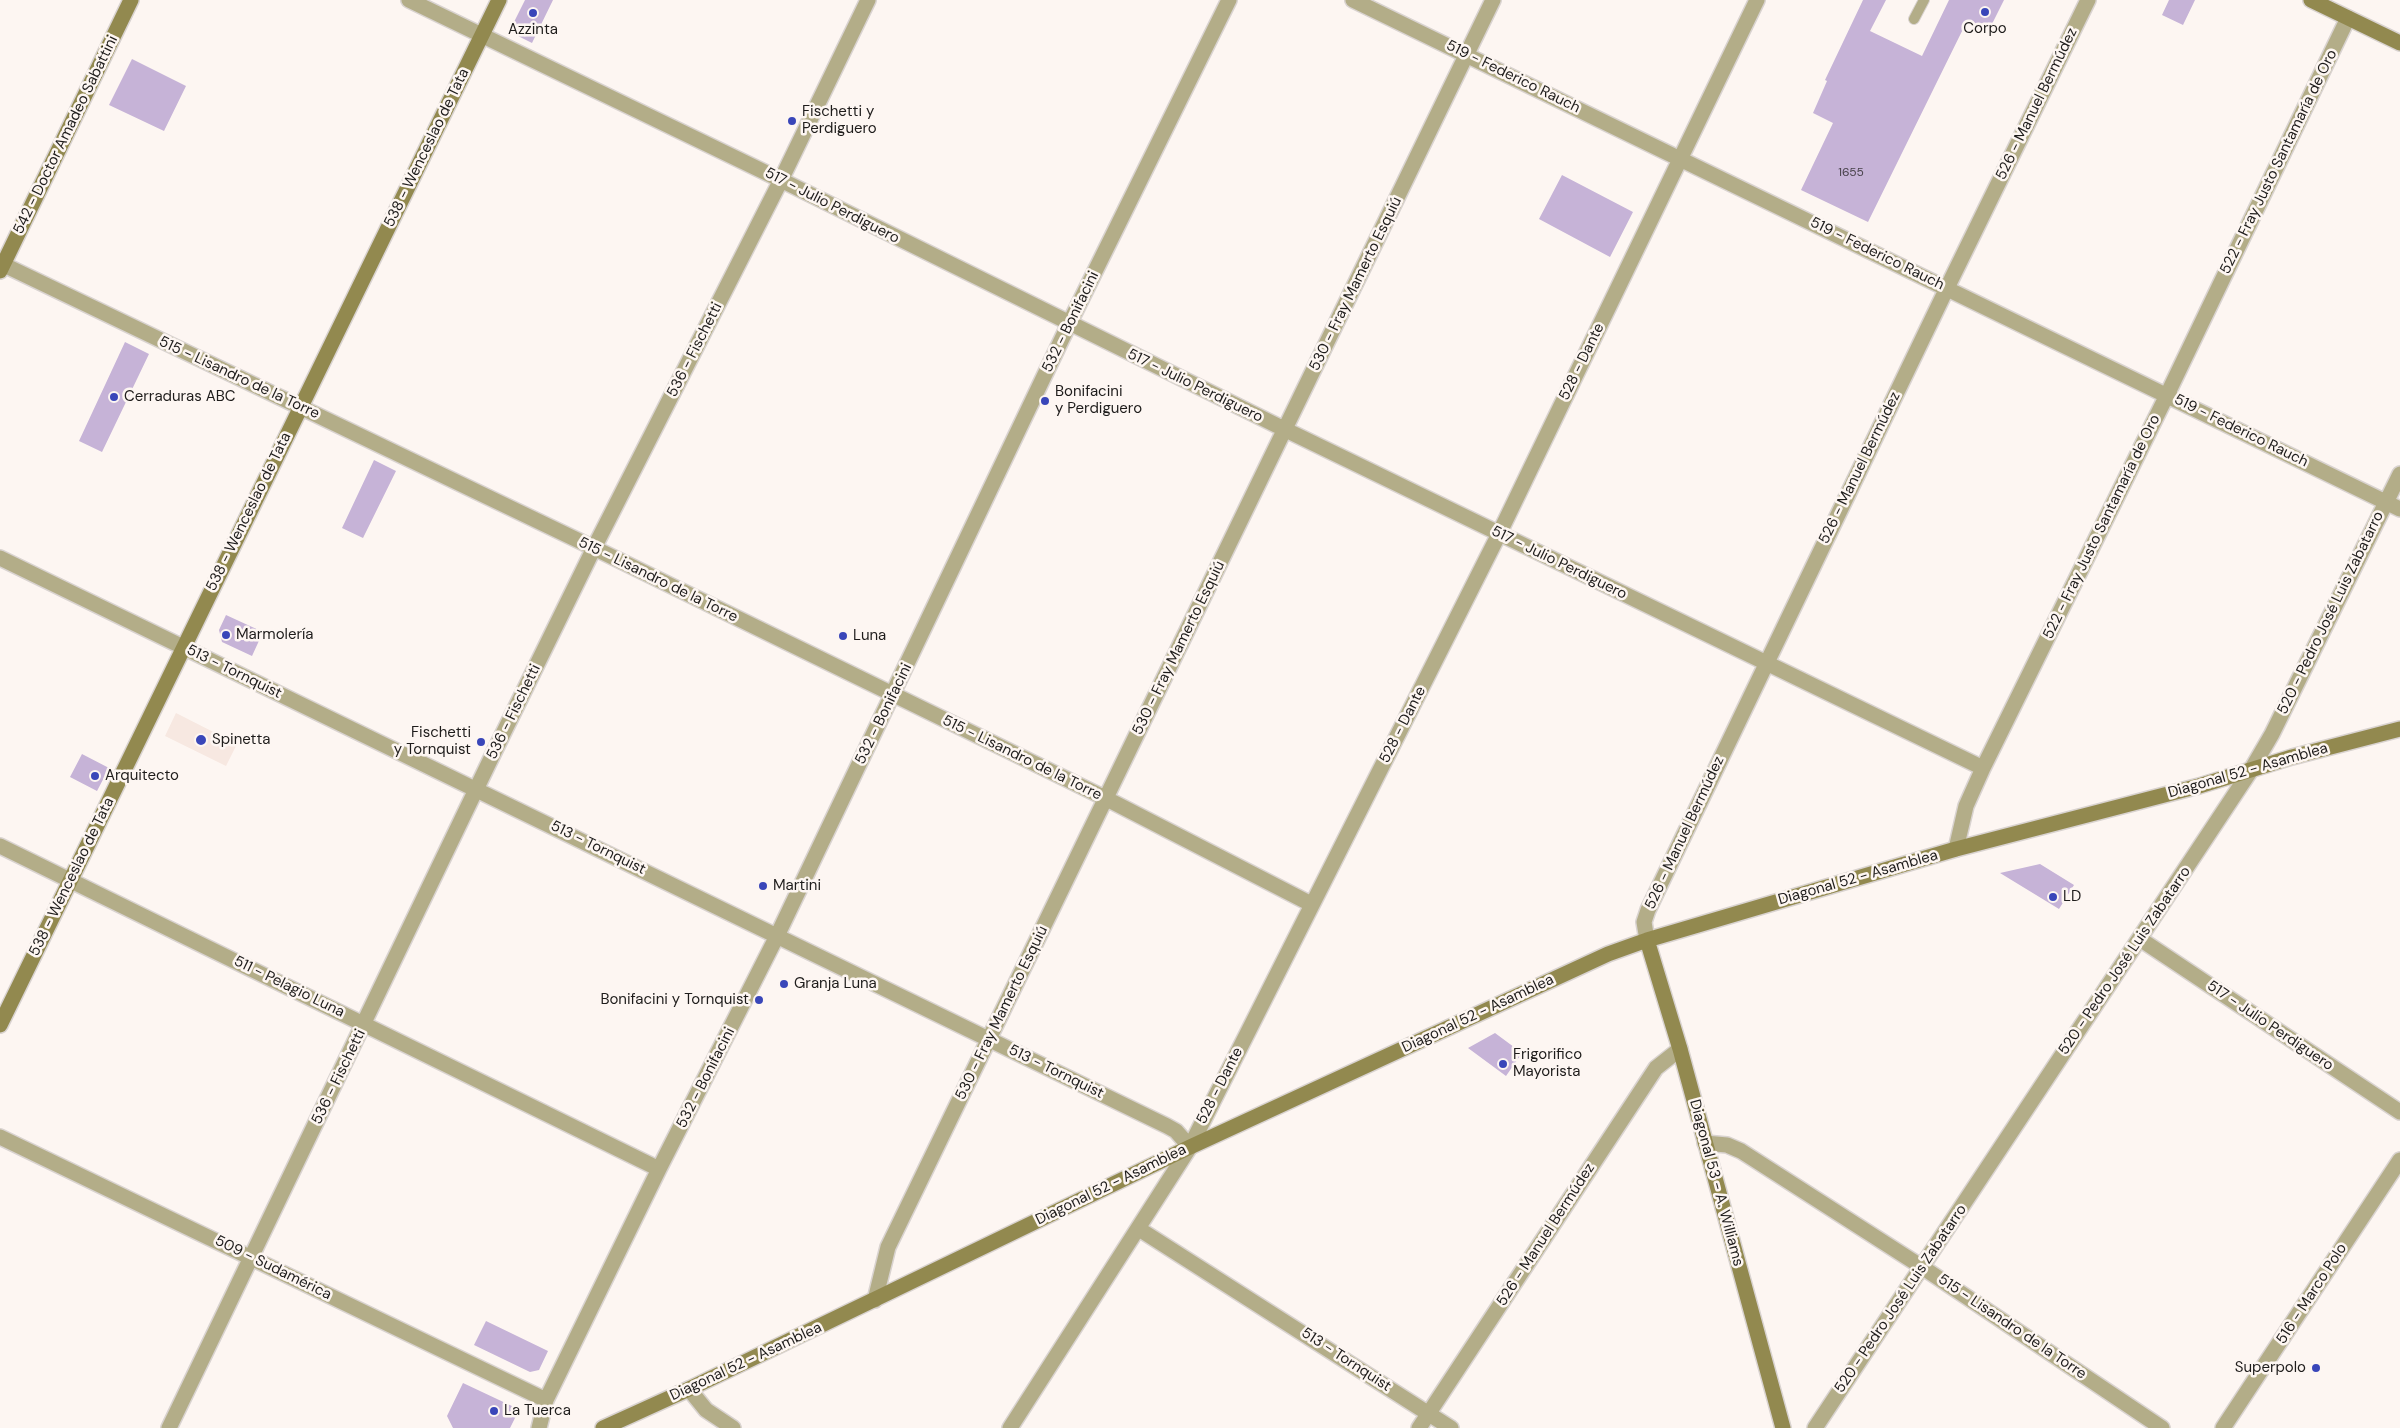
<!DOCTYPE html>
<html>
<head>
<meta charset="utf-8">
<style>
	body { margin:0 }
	canvas { display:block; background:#fdf6f2 }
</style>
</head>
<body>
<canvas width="2400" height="1428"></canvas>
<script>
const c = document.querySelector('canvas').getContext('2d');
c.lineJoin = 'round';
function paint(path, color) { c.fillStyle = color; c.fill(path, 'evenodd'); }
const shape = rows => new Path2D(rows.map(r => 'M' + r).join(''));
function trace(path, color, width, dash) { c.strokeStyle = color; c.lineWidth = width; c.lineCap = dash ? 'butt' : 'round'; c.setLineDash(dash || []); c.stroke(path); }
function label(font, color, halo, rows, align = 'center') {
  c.font = font + ' "DM Sans",sans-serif'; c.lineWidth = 5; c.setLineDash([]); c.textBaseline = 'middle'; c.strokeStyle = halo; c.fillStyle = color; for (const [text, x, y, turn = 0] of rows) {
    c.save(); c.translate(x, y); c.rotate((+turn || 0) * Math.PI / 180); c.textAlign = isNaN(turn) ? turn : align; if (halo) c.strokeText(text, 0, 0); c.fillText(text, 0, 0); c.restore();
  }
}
paint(shape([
	[176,713,237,744,226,766,165,736]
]), '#f7e8e1');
paint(shape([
	[525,0,553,0,532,43,516,35,512,26],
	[1863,0,1886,0,1870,31,1922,56,1949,0,2004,0,1987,34,1966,23,1868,222,1801,190,1833,123,1813,113,1827,81,1825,80],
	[2169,0,2195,0,2183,25,2162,15],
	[132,59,186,86,164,131,109,105],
	[1562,175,1633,212,1610,257,1539,219],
	[125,342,149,354,102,452,79,441],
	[374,460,396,471,363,538,342,528],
	[226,615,263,632,252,656,222,642,219,630],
	[82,754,109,768,97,791,70,777],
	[2040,864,2074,885,2059,909,2000,873],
	[1495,1033,1522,1053,1506,1076,1468,1048],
	[486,1321,548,1351,539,1370,530,1372,474,1345],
	[463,1383,514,1407,517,1414,510,1428,453,1428,447,1416]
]), '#c6b3d7');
const lane = shape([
	[1914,19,1924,0]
]);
const street = shape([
	[409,0,781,180,1286,430,1983,768],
	[1353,0,2400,509],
	[0,263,594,548,1105,798,1311,904],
	[0,558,1167,1126,1176,1131,1190,1147],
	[0,846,659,1169],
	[1956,849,1966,806,1983,768,2167,395,2348,18],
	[2140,939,2400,1112],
	[1647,940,1644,922,1648,910,1947,288,2088,0],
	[0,1137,546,1400],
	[1705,1143,1727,1145,1741,1151,1922,1267,2162,1428],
	[1139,1229,1451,1428],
	[875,1300,888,1247,1493,0],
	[689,1389,706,1410,733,1428],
	[169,1428,496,748,594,548,781,180,868,0],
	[539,1428,546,1400,659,1169,777,936,1069,324,1229,0],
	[1010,1428,1190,1147,1499,534,1757,0],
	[1419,1428,1656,1068,1680,1049],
	[1815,1428,2251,770,2272,734,2400,474],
	[2223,1428,2400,1160]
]);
const secondary = shape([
	[2311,0,2400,43],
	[0,271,131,0],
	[1647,940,1680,1049,1783,1428],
	[0,1025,499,0],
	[603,1428,689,1389,1190,1147,1608,954,1647,940,1956,849,2199,786,2292,757,2400,729]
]);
trace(lane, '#d9d3d0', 12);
trace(street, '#d9d3d0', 18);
trace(secondary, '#d9d3d0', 18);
trace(lane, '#b3ad88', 10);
trace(street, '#b3ad88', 15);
trace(secondary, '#92894f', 15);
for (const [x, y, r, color] of [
	[1985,12,5,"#3946b9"],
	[533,13,5,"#3946b9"],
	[792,121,5,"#3946b9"],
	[114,397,5,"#3946b9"],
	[1045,401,5,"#3946b9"],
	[226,635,5,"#3946b9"],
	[843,636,5,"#3946b9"],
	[201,740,6,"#3946b9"],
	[481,742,5,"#3946b9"],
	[95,776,5,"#3946b9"],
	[763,886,5,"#3946b9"],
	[2053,897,5,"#3946b9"],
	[784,984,5,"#3946b9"],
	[759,1000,5,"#3946b9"],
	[1503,1064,5,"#3946b9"],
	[2316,1368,5,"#3946b9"],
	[494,1411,5,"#3946b9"]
]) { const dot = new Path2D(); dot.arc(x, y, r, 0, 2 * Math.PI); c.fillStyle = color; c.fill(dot); trace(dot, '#fdf6f2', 2); }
label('12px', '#48424a', null, [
	["1655",1851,173]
]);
label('15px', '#1e1c1b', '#fdf6f2', [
	["Corpo",1985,29,"center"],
	["Azzinta",533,30,"center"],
	["Fischetti y",802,112],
	["Perdiguero",802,129],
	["Bonifacini",1055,392],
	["y Perdiguero",1055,409],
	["Cerraduras ABC",124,397],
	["Marmolería",236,635],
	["Luna",853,636],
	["Fischetti",471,733,"right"],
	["y Tornquist",471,750,"right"],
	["Spinetta",212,740],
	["Arquitecto",105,776],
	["Martini",773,886],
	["LD",2063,897],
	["Granja Luna",794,984],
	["Bonifacini y Tornquist",749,1000,"right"],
	["Frigorifico",1513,1055],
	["Mayorista",1513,1072],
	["Superpolo",2306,1368,"right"],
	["La Tuerca",504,1411]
], 'left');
label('15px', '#1e1c1b', '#fdf6f2', [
	["519 - Federico Rauch",1513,77,26],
	["526 - Manuel Bermúdez",2037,104,-64],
	["542 - Doctor Amadeo Sabattini",66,135,-64],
	["538 - Wenceslao de Tata",427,148,-64],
	["522 - Fray Justo Santamaría de Oro",2279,162,-64],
	["517 - Julio Perdiguero",832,206,27],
	["519 - Federico Rauch",1877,254,26],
	["530 - Fray Mamerto Esquiú",1356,284,-64],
	["532 - Bonifacini",1071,322,-64],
	["536 - Fischetti",695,350,-63],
	["528 - Dante",1582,362,-64],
	["515 - Lisandro de la Torre",239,378,25],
	["517 - Julio Perdiguero",1195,386,26],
	["519 - Federico Rauch",2241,431,26],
	["526 - Manuel Bermúdez",1860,468,-64],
	["538 - Wenceslao de Tata",249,512,-64],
	["522 - Fray Justo Santamaría de Oro",2102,527,-64],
	["517 - Julio Perdiguero",1559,563,26],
	["515 - Lisandro de la Torre",658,580,26],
	["520 - Pedro José Luis Zabatarro",2331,613,-64],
	["530 - Fray Mamerto Esquiú",1179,648,-64],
	["513 - Tornquist",234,672,26],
	["536 - Fischetti",514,712,-64],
	["532 - Bonifacini",884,714,-64],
	["528 - Dante",1403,725,-63],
	["515 - Lisandro de la Torre",1022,758,26],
	["Diagonal 52 - Asamblea",2248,771,-16],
	["526 - Manuel Bermúdez",1685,833,-65],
	["513 - Tornquist",598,848,26],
	["538 - Wenceslao de Tata",72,877,-64],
	["Diagonal 52 - Asamblea",1858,878,-16],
	["520 - Pedro José Luis Zabatarro",2125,961,-56],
	["511 - Pelagio Luna",289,987,26],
	["530 - Fray Mamerto Esquiú",1002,1013,-64],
	["Diagonal 52 - Asamblea",1478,1014,-25],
	["517 - Julio Perdiguero",2270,1026,34],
	["513 - Tornquist",1056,1072,26],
	["536 - Fischetti",339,1077,-64],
	["532 - Bonifacini",706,1078,-63],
	["528 - Dante",1220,1086,-63],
	["Diagonal 53 - A. Williams",1716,1183,75],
	["Diagonal 52 - Asamblea",1111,1185,-26],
	["526 - Manuel Bermúdez",1546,1235,-57],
	["509 - Sudamérica",273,1268,26],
	["516 - Marco Polo",2312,1294,-57],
	["520 - Pedro José Luis Zabatarro",1901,1299,-56],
	["515 - Lisandro de la Torre",2012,1327,34],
	["513 - Tornquist",1346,1360,33],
	["Diagonal 52 - Asamblea",746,1362,-25]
]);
</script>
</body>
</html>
